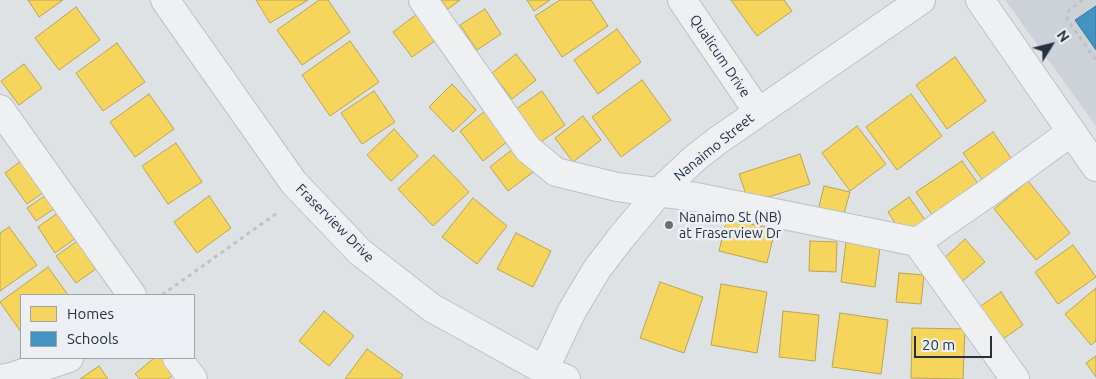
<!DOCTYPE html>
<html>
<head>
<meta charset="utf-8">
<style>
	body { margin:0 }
	#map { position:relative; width:1096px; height:379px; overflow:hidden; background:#dfe2e5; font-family:Ubuntu,sans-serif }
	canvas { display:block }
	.legend { position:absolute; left:20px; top:294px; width:175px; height:65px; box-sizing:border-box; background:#ecf0f5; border:1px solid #9da4ab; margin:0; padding:6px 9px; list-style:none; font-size:15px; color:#27313d }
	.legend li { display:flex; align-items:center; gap:10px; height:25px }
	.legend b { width:25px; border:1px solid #9da4ab }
	.north { position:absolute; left:1026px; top:20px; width:50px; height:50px; -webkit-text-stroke:4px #ecf0f5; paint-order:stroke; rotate:54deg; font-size:14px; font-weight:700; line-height:20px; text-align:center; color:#27313d }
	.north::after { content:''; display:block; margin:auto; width:18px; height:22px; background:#27313d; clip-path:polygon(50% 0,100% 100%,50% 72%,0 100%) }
	.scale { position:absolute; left:914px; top:336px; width:78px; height:22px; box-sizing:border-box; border:2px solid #27313d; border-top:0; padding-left:6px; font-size:15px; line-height:18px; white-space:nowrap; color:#27313d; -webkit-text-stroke:4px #ecf0f5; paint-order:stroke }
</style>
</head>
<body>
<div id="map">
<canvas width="1096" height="379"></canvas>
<ul class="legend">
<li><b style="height:14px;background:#f6d55c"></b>Homes</li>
<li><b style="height:14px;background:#4393c3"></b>Schools</li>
</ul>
<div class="north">N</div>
<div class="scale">20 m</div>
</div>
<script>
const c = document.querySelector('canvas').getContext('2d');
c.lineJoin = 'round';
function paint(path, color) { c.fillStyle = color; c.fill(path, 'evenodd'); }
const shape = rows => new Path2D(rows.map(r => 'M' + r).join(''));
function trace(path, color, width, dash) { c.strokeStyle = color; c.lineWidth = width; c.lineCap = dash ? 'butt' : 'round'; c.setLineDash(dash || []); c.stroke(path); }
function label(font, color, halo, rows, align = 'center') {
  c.font = font + ' Ubuntu,sans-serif'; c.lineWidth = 5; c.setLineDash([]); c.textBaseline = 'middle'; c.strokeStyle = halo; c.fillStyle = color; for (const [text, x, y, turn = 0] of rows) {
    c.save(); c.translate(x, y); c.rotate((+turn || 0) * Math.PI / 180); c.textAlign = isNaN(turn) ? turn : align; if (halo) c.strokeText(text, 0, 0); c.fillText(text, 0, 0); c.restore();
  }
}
paint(shape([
	[1005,0,1096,0,1096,126]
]), '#cdd2d8');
const homes = shape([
	[28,0,63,0,39,17,28,0],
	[256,0,308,0,270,23,256,0],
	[319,0,328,0,350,32,302,65,277,30,319,0],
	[441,0,460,0,448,9,441,0],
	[527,0,550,0,534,11,527,0],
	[560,0,591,0,608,26,562,57,535,16,560,0],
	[731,0,784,0,792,11,757,36,731,0],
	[76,7,100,40,59,70,35,38,76,7],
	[485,9,501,34,477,50,460,25,485,9],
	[417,14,436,40,412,57,393,32,417,14],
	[617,29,641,62,598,94,574,60,617,29],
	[350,41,379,82,330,116,302,75,350,41],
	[117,43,145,82,103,111,76,73,117,43],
	[516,54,536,80,512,99,492,73,516,54],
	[955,57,986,101,947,129,916,85,955,57],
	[24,64,42,88,19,105,1,81,24,64],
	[642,80,671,120,621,157,592,117,642,80],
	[452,84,476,110,453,132,429,107,452,84],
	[374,91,395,122,362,144,341,113,374,91],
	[542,91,565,125,539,143,516,109,542,91],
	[149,94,174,129,135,157,110,122,149,94],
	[911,94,942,136,897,170,866,127,911,94],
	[485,111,508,141,483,161,460,131,485,111],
	[583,116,601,140,573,162,555,138,583,116],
	[857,126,886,164,850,191,822,153,857,126],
	[394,129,418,156,391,181,367,155,394,129],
	[993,132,1013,161,984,182,963,153,993,132],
	[176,143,202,182,168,204,142,166,176,143],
	[514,148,533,172,508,191,490,167,514,148],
	[800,154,810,184,749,203,739,174,800,154],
	[434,155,469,192,433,226,398,189,434,155],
	[25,158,48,189,27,204,5,173,25,158],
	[962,161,979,185,933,216,916,192,962,161],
	[1028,181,1070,233,1036,260,994,209,1028,181],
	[824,186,850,192,843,217,818,211,824,186],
	[49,193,58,206,36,221,27,208,49,193],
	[209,196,231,228,197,253,174,222,209,196],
	[909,197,925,220,903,235,888,212,909,197],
	[473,198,507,226,477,264,442,237,473,198],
	[62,210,80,235,55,253,38,227,62,210],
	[727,218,775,230,767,263,719,251,727,218],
	[9,227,37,265,0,291,0,233,9,227],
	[516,233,551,251,533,287,497,269,516,233],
	[80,239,100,266,76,283,56,256,80,239],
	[965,239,985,262,959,284,940,262,965,239],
	[810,241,837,242,836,272,809,271,810,241],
	[846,242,880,247,875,287,841,282,846,242],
	[1073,245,1096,277,1058,304,1035,272,1073,245],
	[48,267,68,295,21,295,21,332,0,302,48,267],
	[899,273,924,275,921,304,896,302,899,273],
	[660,282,703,297,684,353,640,338,660,282],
	[721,284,767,292,757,353,711,345,721,284],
	[1096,288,1096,341,1091,345,1065,314,1096,288],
	[1001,292,1023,325,997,343,975,310,1001,292],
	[324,311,354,336,329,366,299,341,324,311],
	[783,311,819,315,815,361,779,357,783,311],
	[840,313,888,320,881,374,832,367,840,313],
	[912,328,965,329,963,379,911,378,912,328],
	[367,349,403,375,400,379,345,379,367,349],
	[1096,356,1096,377,1086,363,1096,356],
	[154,358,165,358,177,372,168,379,140,379,135,374,154,358],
	[99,366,108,379,80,379,99,366]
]);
paint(homes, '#f6d55c');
trace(homes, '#b8a453', 1);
const schools = shape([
	[1096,6,1096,50,1075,20,1096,6]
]);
paint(schools, '#4393c3');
trace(schools, '#3b769b', 1);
const minor = shape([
	[165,0,294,183,360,252,432,308,544,370,566,379],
	[423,0,528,149,556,172,617,187,696,197,917,242,1015,379],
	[682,0,758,112],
	[980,0,1096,167],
	[0,109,132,295],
	[917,242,989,192,1071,132],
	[177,358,193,379],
	[544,370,572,311,597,269,620,239,659,192,694,159,717,141,921,0],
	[2,379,11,377,69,358]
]);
trace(minor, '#bec0c3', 30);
trace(shape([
	[1083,0,1069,10,1067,19,1096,60],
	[162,295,277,213]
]), '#bec1c5', 3, [4, 4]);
trace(minor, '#eff0f1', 28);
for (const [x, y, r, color] of [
	[669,225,5,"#676f78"]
]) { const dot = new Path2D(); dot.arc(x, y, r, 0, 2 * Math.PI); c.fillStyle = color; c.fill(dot); trace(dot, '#ecf0f5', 2); }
label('14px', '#27313d', '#ecf0f5', [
	["Qualicum Drive",720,56,56],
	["Nanaimo Street",714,147,-39],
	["Fraserview Drive",335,223,45]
]);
label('14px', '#27313d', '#ecf0f5', [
	["Nanaimo St (NB)",679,217],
	["at Fraserview Dr",679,233]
], 'left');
</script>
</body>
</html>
